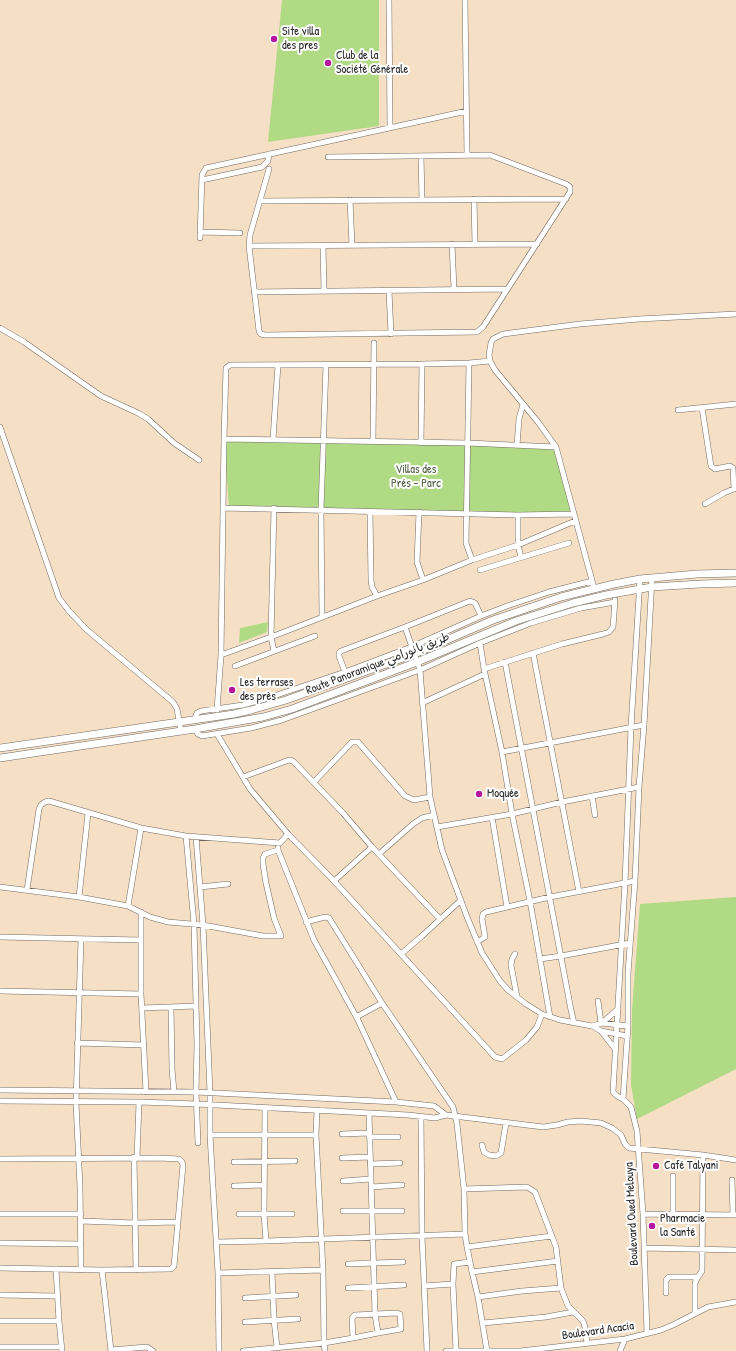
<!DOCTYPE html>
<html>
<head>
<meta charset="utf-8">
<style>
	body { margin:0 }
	canvas { display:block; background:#f5dfc5 }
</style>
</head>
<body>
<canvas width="736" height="1351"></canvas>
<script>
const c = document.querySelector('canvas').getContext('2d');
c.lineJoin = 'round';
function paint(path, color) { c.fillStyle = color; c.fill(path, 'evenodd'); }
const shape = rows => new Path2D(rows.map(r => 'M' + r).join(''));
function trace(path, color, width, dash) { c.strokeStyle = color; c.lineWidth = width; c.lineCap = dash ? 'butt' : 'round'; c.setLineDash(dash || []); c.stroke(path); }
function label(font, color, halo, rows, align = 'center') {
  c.font = font + ' "Patrick Hand","Playpen Sans Arabic",sans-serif'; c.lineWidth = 4; c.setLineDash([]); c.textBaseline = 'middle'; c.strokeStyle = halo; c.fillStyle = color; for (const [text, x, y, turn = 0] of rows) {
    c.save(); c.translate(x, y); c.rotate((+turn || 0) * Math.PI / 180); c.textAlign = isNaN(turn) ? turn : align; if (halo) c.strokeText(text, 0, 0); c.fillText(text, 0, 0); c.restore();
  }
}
paint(shape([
	[282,0,379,0,379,126,268,142],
	[224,439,556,447,573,514,229,508],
	[268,622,267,632,239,643,240,628],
	[736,897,736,1069,637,1119,631,1085,632,1010,640,904]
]), '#b1da85');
const street = shape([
	[389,0,390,128],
	[465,0,467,155],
	[421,156,422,200],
	[269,169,250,235,249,246,259,331,261,334,265,335,477,332,483,327,570,192,570,187,566,184,490,155,328,157],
	[202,180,262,167,268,161,269,154],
	[474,199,475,244],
	[350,200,352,245],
	[260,201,566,199],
	[200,232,240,233],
	[200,238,202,175,206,168,467,111],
	[452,244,454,289],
	[323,245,324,291],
	[249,246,537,244],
	[389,291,391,334],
	[254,292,507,289],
	[0,328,24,342,101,396,138,413,148,419,174,443,199,460],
	[469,363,466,543,472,560],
	[702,408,711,466,715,469,730,466,733,468,734,489],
	[678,410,736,404],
	[0,427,59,598,69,611,87,630,173,702,177,709,181,731],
	[224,439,468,443,556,447],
	[273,439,278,365],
	[373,441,374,343],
	[421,443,422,364],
	[517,445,519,419,523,404],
	[705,504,724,493,736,488],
	[223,508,518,515,573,514],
	[274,508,271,637,274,651],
	[370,512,371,580,372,587,377,596],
	[419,512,417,562,423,580],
	[518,515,518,545,521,557],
	[480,570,569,543],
	[640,579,631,727,625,883,613,1092,617,1096,623,1099,631,1107,637,1131,643,1214,647,1333],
	[594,588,556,447,538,422,495,370,490,361,489,355,491,343,493,339,503,334,580,324,639,319,736,314],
	[322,617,321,510,326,365],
	[405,627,420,670,430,797],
	[480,643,484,669,562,644,603,634,609,632,613,627,615,600],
	[533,653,579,892],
	[221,655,271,637,377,596,423,580,472,560,518,545,575,521],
	[505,662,571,1010,574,1023],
	[235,666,315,636],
	[484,669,502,752,512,814,530,901,550,1017],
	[345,672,339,656,339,653,341,651,405,627,470,601,475,603,481,616],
	[422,703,485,674],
	[217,710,221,655,224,439,226,368,230,365,422,364,469,363,490,361],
	[194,720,197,713,201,711,243,705,265,699,345,672,411,647,481,616,507,606,549,592,592,581],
	[195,729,198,734,202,736,251,728,282,720,420,670,480,643,531,623,581,608,615,602],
	[217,734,250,789,288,834,334,881,495,1057,502,1059,526,1040,537,1027,542,1014],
	[502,752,644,725],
	[243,777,289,760,293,761,343,813,372,847,440,919],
	[314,782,352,742,358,742,405,796,414,800,430,797,442,850,467,917,482,953,500,981,508,990,526,1004,542,1014,560,1020,592,1026,601,1031,615,1049],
	[592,796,595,815],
	[492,817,507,907],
	[437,827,512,814,562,802,639,787],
	[186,836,194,924,197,1044,196,1092,198,1143],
	[196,837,203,925,210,1093,210,1135,218,1273,219,1351],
	[278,848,278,850,314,940,357,1018],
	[379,854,413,824,422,818,434,815],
	[334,881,372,847],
	[0,887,79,897,128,906,150,917,168,922,203,925,263,936,281,936,274,918,266,883,263,864,263,858,265,854,278,850],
	[200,887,228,884],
	[27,890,39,809,41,805,45,802,49,801,141,828,186,836,280,843,288,834],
	[79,897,88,813],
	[128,906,141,828],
	[141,912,141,994,146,1092],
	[306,922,325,917,329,918,382,1003,453,1107,457,1124,464,1189,465,1234,467,1247,472,1272,478,1297,487,1351],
	[0,937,140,940],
	[81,939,76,1103,80,1187,81,1270],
	[477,942,485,937,482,919,483,914,486,912,550,897,635,881],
	[401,954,422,936,461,900],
	[515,954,512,959,511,965,517,997],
	[540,959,561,956,630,943],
	[0,991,141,994],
	[598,1001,601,1023],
	[382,1003,358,1016,357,1018,396,1102],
	[171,1007,172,1069,174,1092],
	[142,1008,196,1006],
	[602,1023,628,1026],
	[592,1026,602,1023,618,1009],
	[601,1031,627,1036],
	[77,1043,144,1045],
	[0,1090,196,1092,396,1102,434,1106,446,1115],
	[623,1099,628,1026,628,973,635,881,639,787,644,725,652,578],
	[0,1101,139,1102,197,1104,408,1115,435,1118,446,1115,543,1127,557,1125,568,1122,581,1121,601,1123,612,1128,621,1135,625,1144,629,1148,703,1155,736,1160],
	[369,1113,375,1314,378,1333],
	[421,1116,422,1236,427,1351],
	[342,1134,369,1133],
	[210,1135,316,1135,323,1270,324,1343,353,1338,378,1333,401,1329,400,1314,397,1313,355,1315,352,1318,353,1338],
	[316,1135,317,1110],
	[369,1137,398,1137],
	[482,1145,484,1152,489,1155,496,1156,501,1153,506,1123],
	[134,1157,136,1270],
	[137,1158,139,1102],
	[342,1158,370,1157],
	[0,1159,159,1158,179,1159,182,1162,183,1165,174,1266,171,1269,102,1270,0,1268],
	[234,1162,295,1161],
	[370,1164,400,1163],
	[673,1176,673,1214],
	[732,1180,733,1215],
	[343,1181,371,1179],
	[234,1186,264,1185],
	[371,1187,402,1185],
	[464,1189,527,1187,535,1192,556,1247,561,1288,568,1306,583,1321,585,1327,587,1343],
	[343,1211,402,1211],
	[0,1214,81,1214],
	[239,1214,292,1214],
	[643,1214,736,1215],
	[81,1221,135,1223,178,1222],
	[266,1241,465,1234],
	[217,1242,266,1241,264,1214,265,1108],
	[0,1243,81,1244],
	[467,1247,552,1236],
	[644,1248,736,1250],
	[348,1264,403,1262],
	[56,1269,59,1321,62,1351],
	[102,1270,111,1351],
	[272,1272,274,1320,277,1347],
	[472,1272,558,1261],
	[218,1273,323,1270],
	[453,1284,456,1351],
	[424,1286,453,1284,454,1264,470,1262],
	[348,1288,404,1285],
	[666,1293,666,1280,669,1277,698,1277],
	[0,1295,57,1296],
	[478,1297,522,1291,561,1288],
	[245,1298,296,1295],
	[695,1313,695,1284,696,1280,702,1271,703,1155],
	[0,1321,59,1321],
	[245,1322,298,1319],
	[483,1323,546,1317,573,1312],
	[0,1347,61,1347],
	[111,1350,147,1347,153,1351],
	[243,1351,324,1343,325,1351],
	[446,1351,520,1351,625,1339,661,1330,673,1325,708,1307,736,1302],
	[620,1351,625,1339]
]);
const secondary = shape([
	[0,748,234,714,251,710,286,700,414,654,493,620,561,597,614,584,640,579,697,574,736,573],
	[0,758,195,729,263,717,292,709,417,662,516,621,573,603,606,595,652,587,700,584,736,583]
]);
trace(street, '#726a61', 6);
trace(secondary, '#726a61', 8);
trace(street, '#fff', 5);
trace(secondary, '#fff', 7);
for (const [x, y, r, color] of [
	[274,39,4,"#b5179e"],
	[328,63,4,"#b5179e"],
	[232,690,4,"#b5179e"],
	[479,794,4,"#b5179e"],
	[656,1166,4,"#b5179e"],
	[652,1226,4,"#b5179e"]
]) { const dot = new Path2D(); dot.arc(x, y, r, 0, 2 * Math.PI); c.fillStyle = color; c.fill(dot); trace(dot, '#fff', 1.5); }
label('12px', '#2b2b2b', '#fff', [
	["Site villa",282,32],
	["des pres",282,46],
	["Club de la",336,56],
	["Société Générale",336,70],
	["Les terrases",240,683],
	["des près",240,697],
	["Moquée",487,794],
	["Café Talyani",664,1166],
	["Pharmacie",660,1219],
	["la Santé",660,1233]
], 'left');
label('12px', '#536046', '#fff', [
	["Villas des",416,470],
	["Prés - Parc",416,484]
]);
label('12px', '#2b2b2b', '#fff', [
	["Route Panoramique طريق بانورامي",378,664,-21],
	["Boulevard Oued Melouya",632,1214,-93],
	["Boulevard Acacia",598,1331,-8]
]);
</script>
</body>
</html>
